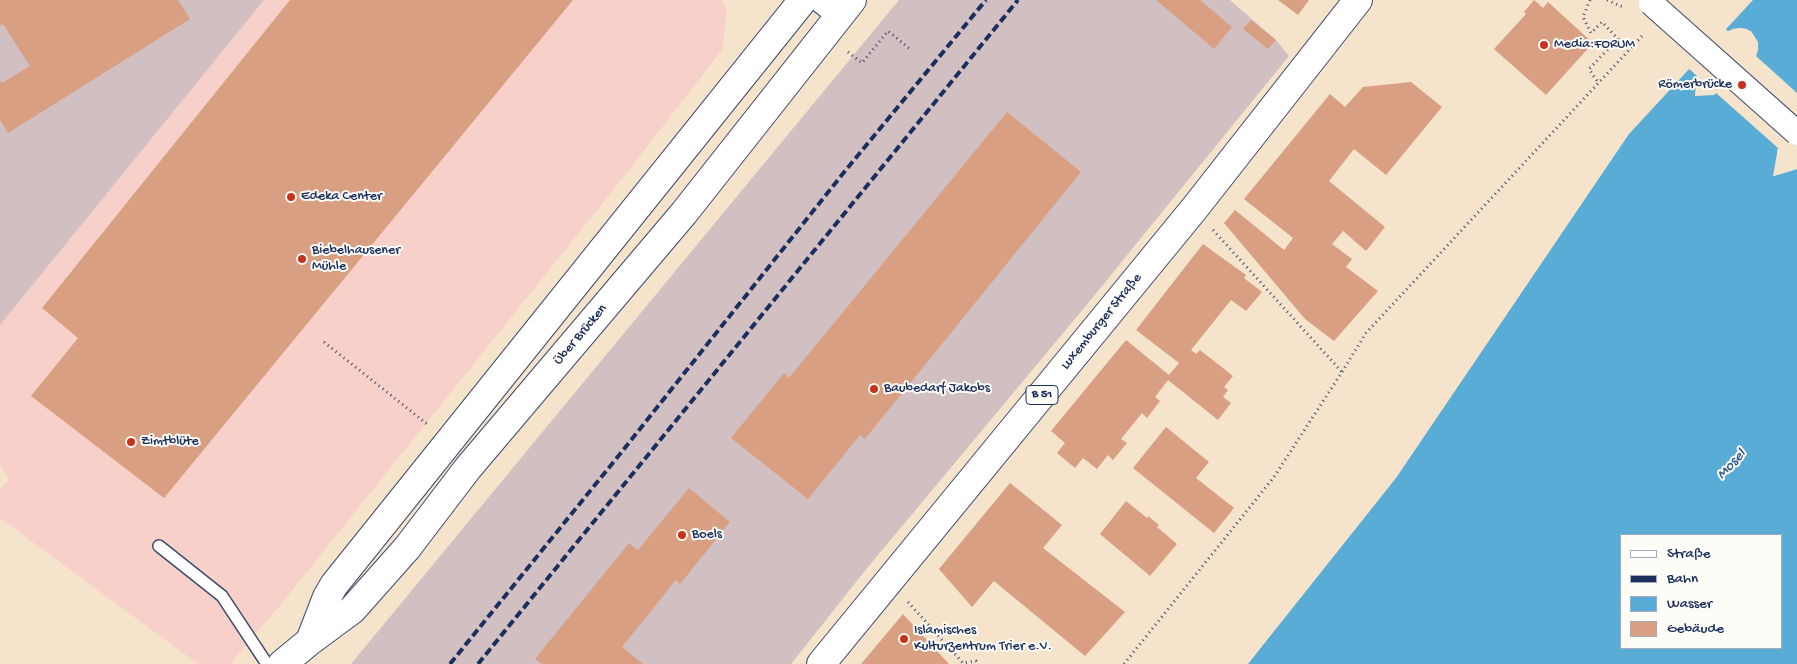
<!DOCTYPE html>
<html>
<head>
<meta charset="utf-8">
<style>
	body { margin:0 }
	#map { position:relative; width:1797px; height:664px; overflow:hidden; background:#f5e3cb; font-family:"Gochi Hand",sans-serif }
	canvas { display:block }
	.legend { position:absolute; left:1620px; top:534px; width:162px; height:115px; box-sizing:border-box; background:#fdfcf7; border:1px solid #a3aaba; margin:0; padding:6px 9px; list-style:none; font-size:15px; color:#1b2f5e }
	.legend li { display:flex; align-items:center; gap:10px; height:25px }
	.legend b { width:25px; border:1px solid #a3aaba }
</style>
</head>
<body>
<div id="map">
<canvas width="1797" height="664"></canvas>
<ul class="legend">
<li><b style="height:6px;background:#fff"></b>Straße</li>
<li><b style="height:6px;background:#1b2f5e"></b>Bahn</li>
<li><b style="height:14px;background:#59acd5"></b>Wasser</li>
<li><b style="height:14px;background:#d89f82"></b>Gebäude</li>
</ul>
</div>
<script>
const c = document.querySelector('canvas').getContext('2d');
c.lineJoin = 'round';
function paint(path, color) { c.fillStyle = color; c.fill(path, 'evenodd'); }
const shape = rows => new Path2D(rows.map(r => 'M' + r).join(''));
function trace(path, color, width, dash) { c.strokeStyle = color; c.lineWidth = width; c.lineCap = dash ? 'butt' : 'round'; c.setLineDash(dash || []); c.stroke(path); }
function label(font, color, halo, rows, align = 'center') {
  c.font = font + ' "Gochi Hand",sans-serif'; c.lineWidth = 4; c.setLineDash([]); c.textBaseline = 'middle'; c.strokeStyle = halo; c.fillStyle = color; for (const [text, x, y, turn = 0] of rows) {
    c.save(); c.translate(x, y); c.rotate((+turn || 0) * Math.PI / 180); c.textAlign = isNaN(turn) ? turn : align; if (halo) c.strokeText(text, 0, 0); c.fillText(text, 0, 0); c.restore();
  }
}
paint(shape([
	[264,0,721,0,727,10,722,50,614,189,282,603,230,664,198,664,0,518,0,490,9,479,0,465,0,324]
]), '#f7d1c9');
paint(shape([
	[0,0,264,0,0,325],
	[899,0,1230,0,1276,40,1289,56,1089,302,868,567,791,664,351,664]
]), '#d2bfc1');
paint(shape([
	[1753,0,1797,0,1797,123,1778,148,1774,176,1797,169,1797,664,1248,664,1396,478,1629,134],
	[1740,28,1747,29,1756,39,1758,46,1756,56,1714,95,1695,96,1697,76,1732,29],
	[1621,535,1781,535,1781,648,1621,648]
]), '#59acd5');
paint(shape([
	[1724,28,1728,31,1740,28,1751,31,1758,42,1758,50,1756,56,1797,93,1797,127,1780,149,1776,173,1797,166,1797,169,1773,176,1778,148,1716,93,1695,96,1697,76,1687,67],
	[1740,31,1749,33,1754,40,1756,49,1754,55,1713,92,1697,94,1699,77,1730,33]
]), '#f5e3cb');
paint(shape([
	[0,0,178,0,190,19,8,133,0,120,0,80,2,83,30,66,3,24,0,26],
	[290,0,573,0,164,498,31,396,78,338,42,308],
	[1156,0,1200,0,1232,27,1214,49],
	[1278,0,1309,0,1298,15],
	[1534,0,1543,8,1548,2,1593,43,1546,95,1494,49,1526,14,1524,12],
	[1251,20,1276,40,1268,49,1243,29],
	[1411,82,1442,107,1386,175,1354,149,1329,181,1385,227,1366,251,1343,231,1332,244,1352,259,1346,267,1378,291,1334,341,1305,319,1224,223,1235,210,1284,250,1293,238,1244,199,1330,94,1345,107,1363,87],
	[1007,112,1081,172,865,439,860,435,808,499,731,438,784,373,789,378],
	[1203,244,1246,275,1244,278,1262,292,1246,311,1231,300,1191,350,1196,354,1200,350,1233,376,1224,387,1228,390,1223,397,1231,403,1218,420,1168,380,1155,397,1160,401,1147,418,1142,413,1121,439,1127,443,1113,460,1108,455,1097,469,1083,458,1075,468,1057,453,1065,443,1051,431,1126,340,1169,375,1179,363,1136,330],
	[1166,427,1209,462,1196,478,1234,508,1214,533,1133,468],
	[1010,483,1062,525,1043,548,1125,612,1085,656,994,581,972,607,939,569],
	[689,488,730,522,680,584,676,580,622,647,643,664,542,664,535,659,629,543,638,550],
	[1126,501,1147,518,1148,516,1159,525,1157,527,1177,544,1150,576,1100,534],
	[903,614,949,664,861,664]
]), '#d89f82');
const service = shape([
	[159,546,222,596,267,664]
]);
const minor = shape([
	[820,0,840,16]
]);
const tertiary = shape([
	[310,641,327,597,334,585,803,0],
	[282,664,310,641,352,610,407,548,468,468,684,213,852,0]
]);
const primary = shape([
	[821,664,1194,209,1358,0]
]);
trace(service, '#3c4a6e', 14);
trace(minor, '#3c4a6e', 26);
trace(tertiary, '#3c4a6e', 30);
trace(primary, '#3c4a6e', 30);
trace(shape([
	[1590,0,1583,17,1591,33,1602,22,1618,39,1589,69,1599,84],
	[1607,0,1623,7],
	[848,52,862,63,888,31,910,49],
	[1213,230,1342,372],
	[324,342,427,424],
	[908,602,963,663,976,661,978,664],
	[1124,664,1274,477,1342,372,1366,333,1644,34]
]), '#3c4a6e', 3, [1, 4]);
trace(service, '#fff', 11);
trace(minor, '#fff', 24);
trace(tertiary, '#fff', 28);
trace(primary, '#fff', 28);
trace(shape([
	[450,664,620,454,845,171,986,0],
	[478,664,1018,0]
]), '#1b2f5e', 4, [8, 4]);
const minorBridge = shape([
	[1651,3,1797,133]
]);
trace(minorBridge, '#3c4a6e', 26, []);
trace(minorBridge, '#fff', 24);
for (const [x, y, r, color] of [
	[1544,45,5,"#c8321e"],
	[1742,85,5,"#c8321e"],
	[291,197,5,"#c8321e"],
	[302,259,5,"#c8321e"],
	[874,389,5,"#c8321e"],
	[131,442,5,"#c8321e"],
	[682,535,5,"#c8321e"],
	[904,639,5,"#c8321e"]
]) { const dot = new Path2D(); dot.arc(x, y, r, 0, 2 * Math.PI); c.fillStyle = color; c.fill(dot); trace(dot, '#fdfcf7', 2); }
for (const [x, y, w] of [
	[1042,395,32]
]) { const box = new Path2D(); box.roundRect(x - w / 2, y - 9.5, w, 19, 4); c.fillStyle = '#fdfcf7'; c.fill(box); trace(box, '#1b2f5e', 1); }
label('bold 12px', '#1b2f5e', null, [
	["B 51",1042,395]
]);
label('14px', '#1b2f5e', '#fdfcf7', [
	["Media:FORUM",1554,45],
	["Römerbrücke",1732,85,"right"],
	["Edeka Center",301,197],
	["Biebelhausener",312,251],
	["Mühle",312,267],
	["Baubedarf Jakobs",884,389],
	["Zimtblüte",141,442],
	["Boels",692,535],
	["Islamisches",914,631],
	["Kulturzentrum Trier e.V.",914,647]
], 'left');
label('14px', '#1b2f5e', '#fdfcf7', [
	["Luxemburger Straße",1102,322,-51],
	["Über Brücken",581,335,-50]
]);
label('italic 15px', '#315b88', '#fdfcf7', [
	["Mosel",1732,465,-47]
]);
</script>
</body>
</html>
